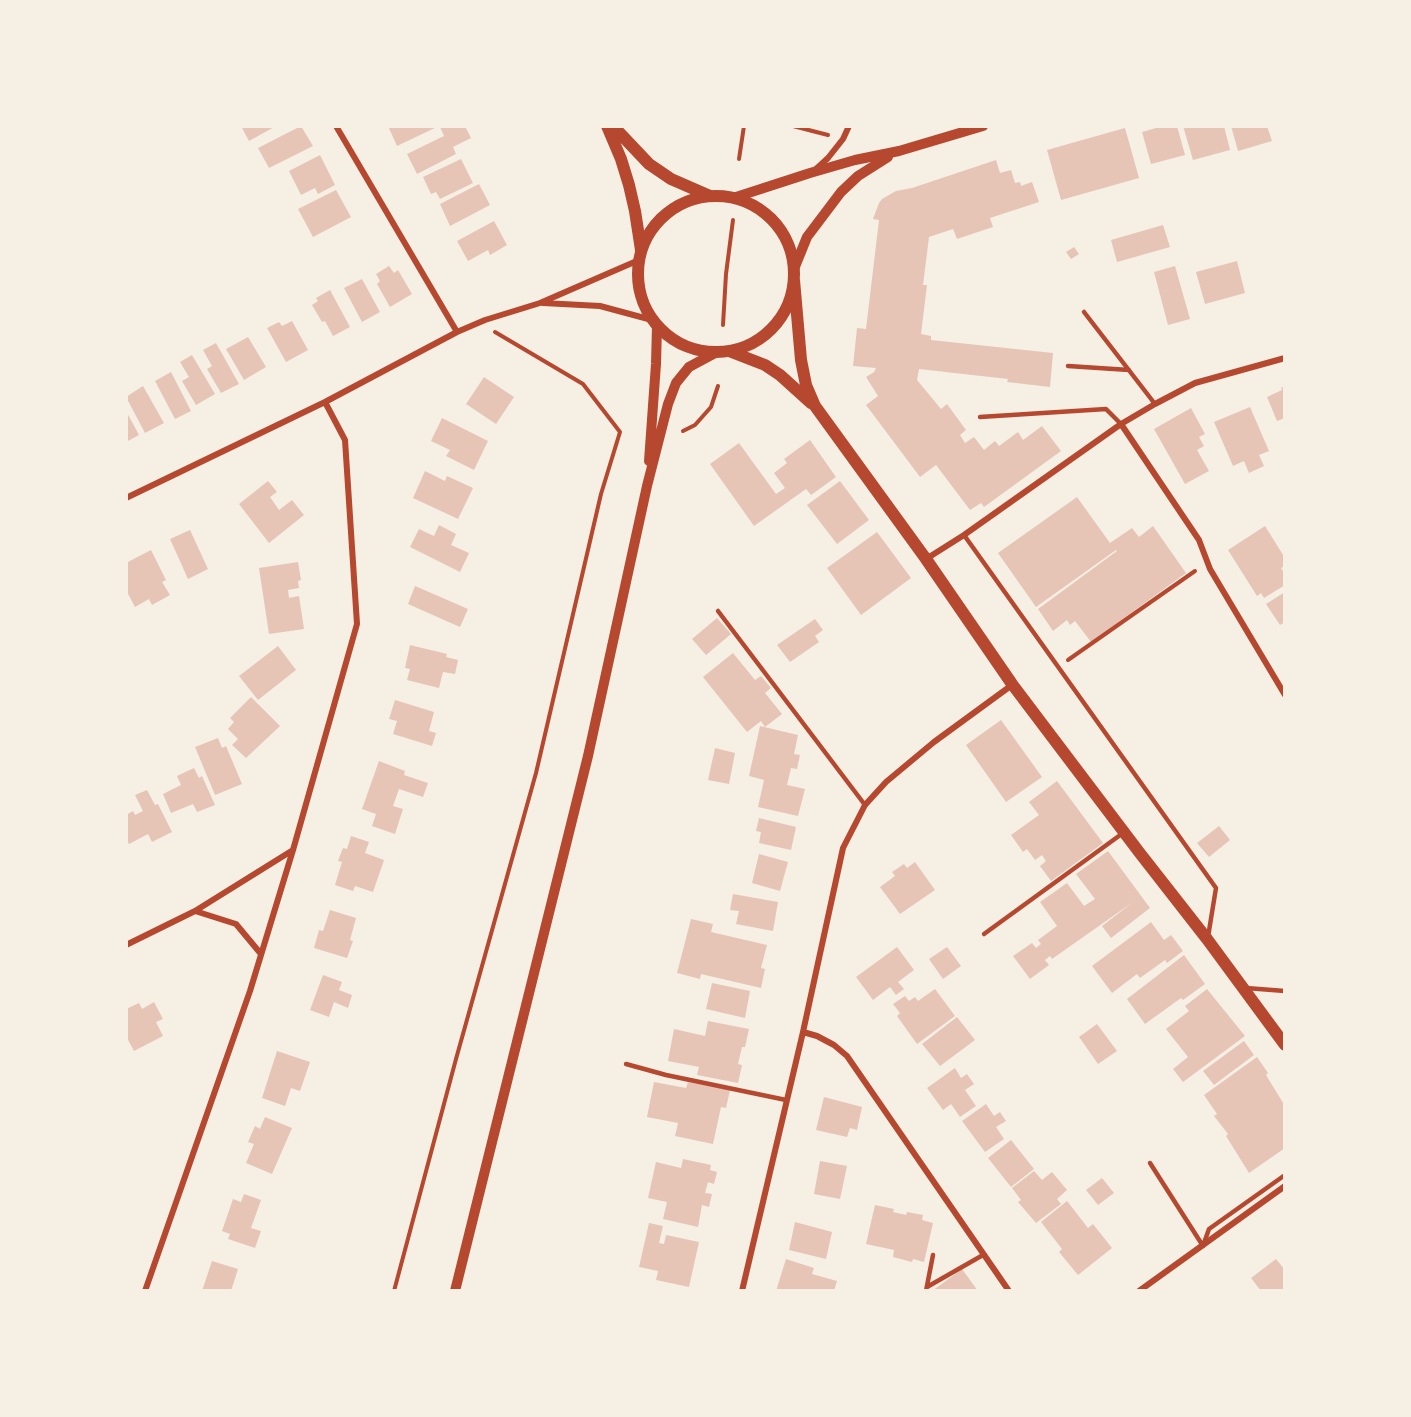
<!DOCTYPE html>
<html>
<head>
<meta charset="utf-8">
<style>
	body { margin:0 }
	#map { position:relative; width:1411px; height:1417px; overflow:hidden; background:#f6efe4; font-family:Mulish,sans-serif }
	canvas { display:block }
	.frame { position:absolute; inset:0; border:128px solid #f6efe4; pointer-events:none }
</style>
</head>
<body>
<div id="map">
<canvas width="1411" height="1417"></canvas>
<div class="frame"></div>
</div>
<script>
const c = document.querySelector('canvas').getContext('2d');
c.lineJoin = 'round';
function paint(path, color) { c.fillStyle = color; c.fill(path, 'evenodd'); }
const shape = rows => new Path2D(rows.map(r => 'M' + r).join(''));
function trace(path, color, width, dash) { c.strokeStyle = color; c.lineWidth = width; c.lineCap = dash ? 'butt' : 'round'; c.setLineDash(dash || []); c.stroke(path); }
paint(shape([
	[241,126,276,126,249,141],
	[301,126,313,146,269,168,258,148],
	[388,126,439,126,397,146],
	[443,126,465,126,471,138,453,147,456,154,417,174,407,154,444,136,440,127],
	[1163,126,1177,126,1185,155,1151,164,1142,132],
	[1183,126,1224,126,1230,150,1193,160],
	[1231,126,1267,126,1272,141,1238,151],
	[1125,128,1139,178,1061,200,1047,150],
	[320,155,335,185,318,194,315,188,301,195,289,171],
	[461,159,473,183,440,199,436,192,431,194,423,177],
	[996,160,1000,173,1011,170,1015,183,1020,182,1021,186,1032,182,1039,202,990,218,993,227,957,239,953,229,929,237,923,285,927,285,921,334,931,336,931,340,1053,353,1050,387,1007,382,1008,379,919,369,917,380,941,409,947,404,966,430,960,435,965,443,974,437,984,450,995,441,999,446,1018,432,1023,440,1042,426,1061,451,984,507,981,503,970,510,936,465,920,477,866,405,878,396,866,377,874,372,876,368,853,366,857,328,866,329,879,220,873,219,879,203,882,199,896,191,912,188],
	[479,184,490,205,450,226,440,204],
	[336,190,351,217,313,237,298,209],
	[494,221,507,245,490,255,488,250,468,261,457,241],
	[1163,225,1170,247,1117,262,1111,240],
	[1074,247,1079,254,1071,259,1066,252],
	[1237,261,1245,293,1205,304,1196,272],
	[389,266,394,273,398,270,412,294,390,307,377,284,380,281,376,274],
	[1175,266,1190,319,1168,325,1154,272],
	[362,279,380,312,362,322,344,288],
	[330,290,350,327,333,336,325,321,322,322,312,305,318,301,316,298],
	[292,321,308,350,286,362,267,328,279,322,282,326],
	[248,337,266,367,244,380,226,349],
	[216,343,239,384,221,393,207,369,212,366,203,350],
	[192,355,215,394,196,405,182,381,189,377,180,362],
	[171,372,191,411,175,419,155,381],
	[484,377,514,397,496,424,466,404],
	[143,386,164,423,145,433,126,397],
	[1285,386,1285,418,1277,421,1267,397,1282,390,1281,388],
	[1250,407,1269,451,1259,455,1264,466,1249,473,1244,461,1233,466,1214,422],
	[1191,408,1205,434,1199,437,1204,446,1197,450,1209,471,1185,484,1154,429],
	[126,411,139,435,126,442],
	[442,418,488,441,474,470,446,456,450,450,431,441],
	[810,440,836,477,811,495,806,489,754,526,710,464,739,443,776,494,785,488,774,473,787,463,784,459],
	[425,471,445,481,447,476,473,488,458,519,413,498],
	[268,481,277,492,270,497,279,510,292,500,304,515,269,543,239,504],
	[840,481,869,520,837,544,807,505],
	[1077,497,1110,543,1132,528,1139,537,1153,526,1186,573,1091,642,1075,621,1070,625,1067,620,1053,631,1038,609,1117,551,1116,550,1036,607,998,553],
	[439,525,456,534,451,545,469,553,460,572,410,547,419,529,434,536],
	[1265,526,1285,558,1285,566,1281,568,1285,574,1285,585,1264,598,1261,593,1257,596,1228,550],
	[190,530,208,569,188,579,170,539],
	[877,532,911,578,861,615,827,568],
	[151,550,166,580,162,582,170,595,152,605,149,599,135,607,126,590,126,563],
	[298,562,301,580,298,581,299,588,288,590,289,598,299,596,304,629,269,634,259,568],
	[415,586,468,609,460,627,408,604],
	[1285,592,1285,622,1280,625,1266,604],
	[717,618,731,634,706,655,692,639],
	[815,619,823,630,815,636,819,642,790,662,777,645],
	[410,645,447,654,446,657,458,660,455,674,443,672,439,688,407,680,410,669,405,668],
	[278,646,296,670,258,700,239,676],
	[733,653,755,680,761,676,771,688,765,693,782,714,765,727,761,721,747,732,703,677],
	[251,697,280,726,246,758,232,745,238,739,228,729,234,722,230,718],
	[395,700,434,712,429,731,436,733,432,746,393,734,397,721,389,719],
	[1001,720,1042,777,1006,802,966,745],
	[760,726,798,735,794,754,800,755,797,769,791,768,787,785,805,789,798,816,758,807,764,780,749,776],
	[218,738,222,748,226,746,242,784,215,795,195,747],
	[715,748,735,753,729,784,708,780],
	[379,761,405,771,404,775,428,783,423,797,399,789,393,806,403,809,395,834,372,826,376,814,362,809],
	[194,768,199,778,202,776,215,805,197,812,193,804,171,813,163,794,181,785,177,776],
	[1057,781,1103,843,1051,881,1040,866,1046,861,1042,855,1035,860,1027,849,1023,852,1011,835,1039,815,1029,802],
	[147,790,155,805,158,804,172,832,152,842,148,834,129,844,126,838,126,815,133,811,135,815,143,811,135,795],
	[759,818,796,827,791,850,759,843,761,832,756,831],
	[1219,826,1230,840,1209,857,1197,843],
	[351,836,369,842,365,853,384,860,373,892,355,886,353,891,335,885,342,862,338,861,343,848,347,849],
	[1108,851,1150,908,1111,938,1102,926,1133,902,1052,959,1050,956,1045,960,1049,965,1030,979,1013,956,1032,943,1036,948,1041,944,1038,940,1057,926,1040,902,1067,883,1084,906,1095,899,1076,874],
	[759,854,788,862,780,891,752,883],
	[915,862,935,890,900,914,880,887,895,876,892,872,904,864,907,868],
	[733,894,778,902,773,931,736,924,739,911,730,910],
	[330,910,356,918,350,940,353,941,347,958,314,948,319,930,323,931],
	[691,919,713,924,711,932,767,945,761,968,765,969,761,988,701,974,700,979,677,973],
	[1151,922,1164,940,1171,935,1183,951,1167,963,1165,960,1140,978,1137,974,1112,993,1092,966],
	[897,947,914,970,898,982,904,989,896,995,890,987,873,1000,856,977],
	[947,947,961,966,943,979,929,959],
	[1184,955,1205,984,1183,1000,1181,998,1145,1024,1127,999],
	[323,975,342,982,339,990,352,995,348,1008,334,1002,329,1017,310,1010],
	[712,983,750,991,745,1018,706,1009],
	[935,989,955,1016,917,1044,897,1016,900,1013,893,1004,905,996,909,1001,915,997,918,1001],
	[1207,989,1245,1036,1183,1082,1173,1069,1188,1057,1166,1029,1189,1011,1185,1006],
	[154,1002,163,1019,156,1022,163,1036,134,1051,126,1036,126,1009,139,1003,142,1009],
	[957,1017,975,1040,940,1066,922,1044],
	[708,1021,749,1029,745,1047,742,1047,738,1064,742,1065,738,1083,697,1075,699,1067,668,1061,674,1029,705,1036],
	[1097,1024,1117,1051,1098,1064,1079,1037],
	[1244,1041,1254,1055,1214,1085,1203,1071],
	[277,1051,310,1062,300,1091,291,1088,285,1106,262,1098],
	[1257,1057,1268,1073,1266,1075,1285,1106,1285,1148,1249,1173,1226,1136,1228,1134,1214,1116,1217,1114,1204,1095],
	[955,1068,961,1078,967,1074,974,1084,965,1090,976,1106,960,1117,951,1104,943,1110,927,1088],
	[654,1082,686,1088,688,1082,730,1090,726,1108,721,1107,713,1144,675,1136,678,1123,647,1117],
	[824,1097,862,1107,857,1130,850,1128,847,1137,816,1130],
	[986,1104,994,1116,1000,1112,1006,1121,996,1127,1004,1139,985,1152,962,1121],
	[265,1117,292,1128,272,1174,246,1163,254,1144,248,1142,255,1126,260,1129],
	[1011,1140,1034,1169,1011,1187,988,1158],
	[683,1159,711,1165,710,1170,717,1172,714,1184,708,1182,705,1193,712,1194,709,1207,702,1205,698,1227,663,1219,667,1202,648,1198,656,1162,681,1168],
	[820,1161,847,1166,840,1199,814,1194],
	[1034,1171,1042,1180,1052,1172,1067,1190,1057,1199,1061,1204,1036,1223,1018,1202,1021,1200,1012,1188],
	[1102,1178,1114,1193,1098,1205,1086,1190],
	[244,1194,261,1200,251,1228,261,1231,255,1248,228,1239,230,1234,222,1231,233,1199,241,1202],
	[1067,1201,1088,1228,1093,1224,1112,1248,1078,1275,1059,1252,1062,1249,1041,1222],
	[875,1205,894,1209,893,1212,906,1215,907,1212,923,1215,922,1220,933,1223,924,1262,913,1259,912,1262,893,1257,894,1250,866,1244],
	[795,1222,832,1232,826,1259,789,1250],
	[649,1223,663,1226,659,1243,664,1244,666,1235,699,1242,689,1287,656,1280,658,1271,639,1267],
	[786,1259,814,1268,812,1274,837,1281,834,1291,776,1291],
	[1276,1259,1285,1270,1285,1291,1261,1291,1251,1278],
	[212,1261,238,1269,231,1291,202,1291],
	[962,1269,978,1291,932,1291]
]), '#e6c5b7');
trace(shape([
	[793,126,828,135],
	[739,159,744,126],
	[723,325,726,274,733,220],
	[683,431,695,425,711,407,718,386],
	[1068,660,1195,571],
	[394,1291,456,1059,536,773,601,494,620,432,583,384,495,332]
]), '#b5482f', 4);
trace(shape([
	[1084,312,1155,404],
	[1068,366,1129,370],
	[980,417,1106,409,1121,424],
	[964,535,1216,888,1208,937],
	[718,611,865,805],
	[984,934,1123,833],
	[1246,988,1285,991],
	[626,1064,666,1075,786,1100],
	[1150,1163,1203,1246],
	[1204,1243,1209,1229,1285,1175],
	[927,1287,983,1255],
	[926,1291,933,1255]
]), '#b5482f', 4.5);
trace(shape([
	[336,126,457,332],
	[816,169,828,158,843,139,849,126],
	[543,303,600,306,652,320],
	[1121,424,1199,540,1210,569,1285,695],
	[126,498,325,402,457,332,485,320,540,303,639,260],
	[926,559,964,535,1121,424,1155,404,1195,383,1285,358],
	[195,911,236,924,261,954],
	[126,945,195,911,293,850],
	[803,1032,817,1036,834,1045,847,1056,1009,1291],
	[145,1291,250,991,293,850,357,624,345,440,325,402],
	[742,1291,803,1032,843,848,865,805,886,782,934,742,1012,685],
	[1139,1291,1285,1186]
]), '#b5482f', 6);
trace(shape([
	[733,198,810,173,855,160,899,151,983,126],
	[794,269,807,237,841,192,858,176,888,157],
	[649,461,656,364,657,326],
	[455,1291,588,756,647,486,668,404,676,383,689,367,715,353]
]), '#b5482f', 10);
trace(shape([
	[607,126,621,159,629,185,635,211,641,250],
	[613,126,649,164,671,179,710,196],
	'638 274a78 78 0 1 1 156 0a78 78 0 1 1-156 0Z',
	[794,280,801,360,806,385,815,406,926,559,1012,684,1139,852,1207,939,1285,1045],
	[729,351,765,365,780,375,811,403]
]), '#b5482f', 12);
</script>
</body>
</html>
